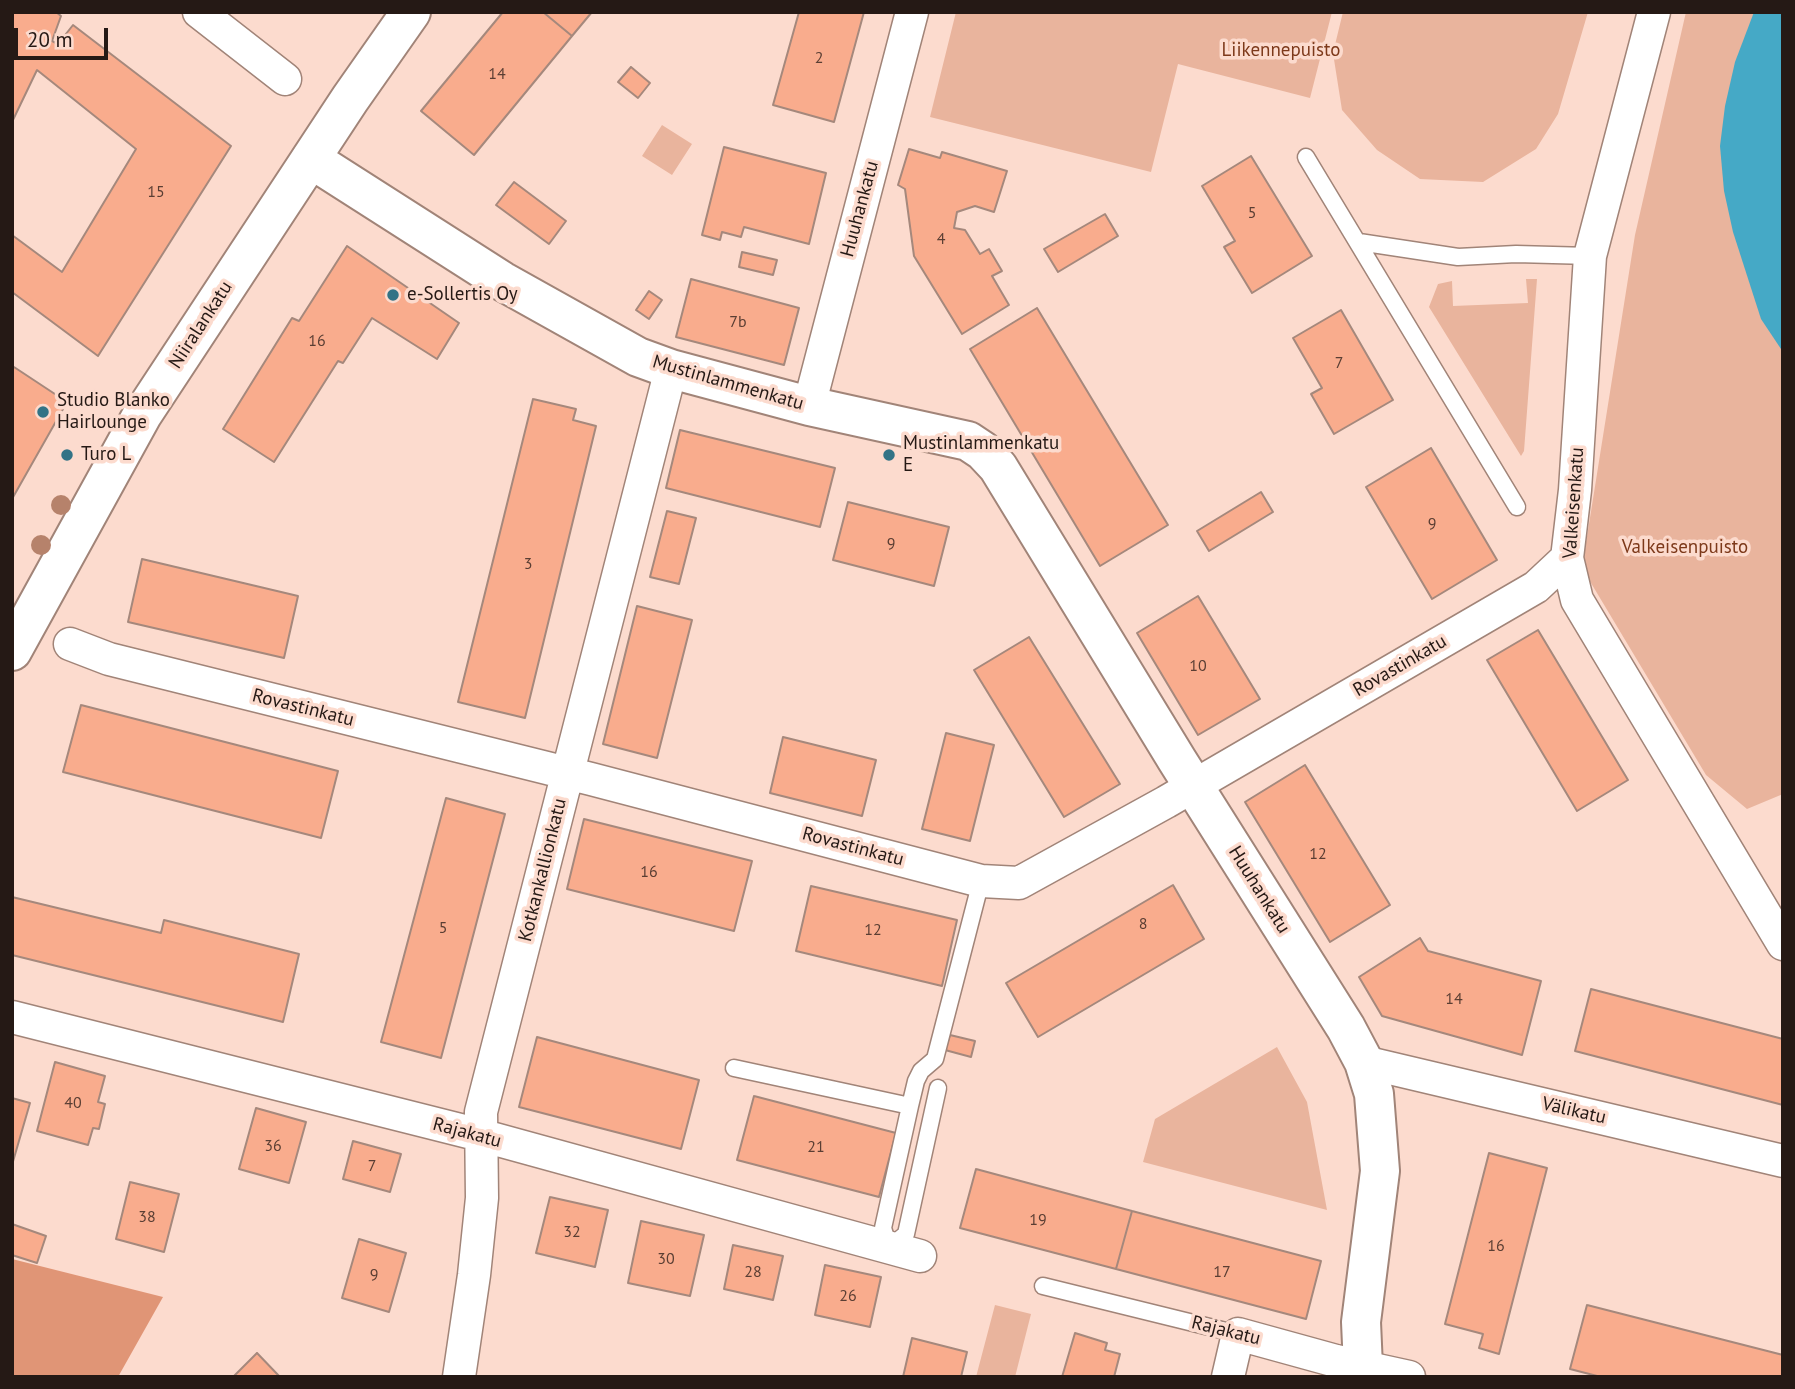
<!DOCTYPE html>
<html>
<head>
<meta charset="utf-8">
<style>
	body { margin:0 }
	#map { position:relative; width:1795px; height:1389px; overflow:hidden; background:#fcdbce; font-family:"PT Sans",sans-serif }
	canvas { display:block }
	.frame { position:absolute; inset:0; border:14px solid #251915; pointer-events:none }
	.scale { position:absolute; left:14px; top:28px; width:94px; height:32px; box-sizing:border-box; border:4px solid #251915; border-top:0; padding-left:9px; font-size:21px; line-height:24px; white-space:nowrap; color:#251915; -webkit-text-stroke:5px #fcdbce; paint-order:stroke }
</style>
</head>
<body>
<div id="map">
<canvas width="1795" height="1389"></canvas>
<div class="frame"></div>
<div class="scale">20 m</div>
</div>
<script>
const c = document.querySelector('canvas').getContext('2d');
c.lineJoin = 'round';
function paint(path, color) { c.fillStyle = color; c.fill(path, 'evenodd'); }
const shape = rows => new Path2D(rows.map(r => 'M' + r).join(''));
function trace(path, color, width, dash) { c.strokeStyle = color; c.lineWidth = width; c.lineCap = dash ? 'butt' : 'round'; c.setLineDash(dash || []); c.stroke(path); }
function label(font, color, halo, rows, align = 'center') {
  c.font = font + ' "PT Sans",sans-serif'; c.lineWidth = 7; c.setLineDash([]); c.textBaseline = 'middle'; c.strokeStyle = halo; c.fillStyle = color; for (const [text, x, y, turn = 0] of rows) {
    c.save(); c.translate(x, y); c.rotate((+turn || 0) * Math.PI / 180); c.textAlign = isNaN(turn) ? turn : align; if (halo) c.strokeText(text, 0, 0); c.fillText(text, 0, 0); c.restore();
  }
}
paint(shape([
	[956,12,1332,12,1310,98,1178,64,1151,172,930,117],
	[1343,12,1588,12,1558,114,1536,149,1483,182,1420,179,1377,150,1342,110,1333,53],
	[1686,12,1783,12,1783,794,1747,809,1706,775,1582,568,1635,235],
	[662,125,692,144,672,175,642,156],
	[1526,279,1537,279,1524,451,1521,456,1429,307,1438,284,1452,281,1453,306,1528,303],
	[1277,1047,1307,1102,1327,1210,1143,1162,1155,1119],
	[995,1305,1031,1314,1015,1377,976,1377]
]), '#e9b49d');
paint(shape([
	[12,1259,163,1297,118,1377,12,1377]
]), '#e09576');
paint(shape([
	[1754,12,1783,12,1783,352,1761,319,1733,232,1724,191,1720,146,1725,106,1735,62]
]), '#45a9c6');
const building = shape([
	[12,12,56,12,61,16,52,41,58,44,73,25,231,146,98,356,12,292,12,235,62,272,136,149,37,70,12,122,12,12],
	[503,12,543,12,572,36,474,155,421,111,503,12],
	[543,12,592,12,572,36,543,12],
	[799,12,864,12,834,122,773,105,799,12],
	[631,67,650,83,638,98,618,82,631,67],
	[724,147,826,173,809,244,744,227,741,237,722,232,720,240,702,235,724,147],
	[909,149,940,158,942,152,1007,171,994,212,975,206,957,212,954,228,965,230,980,254,989,249,1002,271,992,276,1009,305,962,334,914,256,905,189,898,185,909,149],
	[1251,156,1312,256,1252,293,1224,247,1235,241,1202,186,1251,156],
	[514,182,566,221,549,244,496,205,514,182],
	[1105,214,1118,236,1058,272,1044,249,1105,214],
	[347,246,459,323,437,359,372,318,343,363,338,361,274,462,223,429,292,318,299,321,347,246],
	[742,252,777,260,773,275,739,267,742,252],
	[691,279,799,308,784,365,676,337,691,279],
	[649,291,662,300,649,319,636,310,649,291],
	[1037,308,1168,525,1100,566,970,349,1037,308],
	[1341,310,1393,400,1334,434,1311,394,1322,388,1293,338,1341,310],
	[14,367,67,402,12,499,12,370,14,367],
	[533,399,576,409,573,420,596,426,525,718,458,702,533,399],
	[680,430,835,468,820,527,666,488,680,430],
	[1431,448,1497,560,1432,599,1366,487,1431,448],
	[1261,492,1273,512,1209,551,1197,531,1261,492],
	[848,502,949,527,934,586,833,560,848,502],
	[667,511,696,518,679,584,650,577,667,511],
	[142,559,298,596,284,658,128,622,142,559],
	[1198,596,1260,699,1198,735,1137,633,1198,596],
	[637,606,692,620,657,758,603,744,637,606],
	[1538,630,1628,780,1577,811,1487,660,1538,630],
	[1029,637,1120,784,1064,817,974,670,1029,637],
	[81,705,338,771,321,838,63,772,81,705],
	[946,733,994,745,970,841,922,829,946,733],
	[783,737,876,760,862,816,770,793,783,737],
	[1305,765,1390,905,1330,942,1245,802,1305,765],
	[446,798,505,814,441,1058,381,1042,446,798],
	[584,819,752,861,734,931,567,889,584,819],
	[1173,885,1204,939,1038,1037,1006,983,1173,885],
	[811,886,957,920,942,986,796,951,811,886],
	[12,897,161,933,164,920,299,954,283,1022,12,955,12,897],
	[1420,938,1428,951,1541,981,1522,1055,1382,1016,1359,977,1420,938],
	[1591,989,1783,1039,1783,1105,1575,1051,1591,989],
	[950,1035,975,1041,971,1057,945,1050,950,1035],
	[537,1037,699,1080,681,1149,519,1107,537,1037],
	[55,1062,105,1076,98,1102,105,1104,99,1129,93,1128,88,1145,37,1131,55,1062],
	[754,1096,896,1133,879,1197,737,1160,754,1096],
	[12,1098,30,1103,12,1165,12,1098],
	[256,1108,306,1122,289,1183,239,1169,256,1108],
	[353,1141,401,1154,390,1192,343,1179,353,1141],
	[1489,1153,1547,1168,1499,1354,1479,1348,1483,1334,1445,1324,1489,1153],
	[976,1169,1132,1211,1116,1269,960,1228,976,1169],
	[130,1182,179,1194,164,1252,116,1239,130,1182],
	[550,1197,608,1210,595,1267,536,1253,550,1197],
	[1132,1211,1321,1261,1306,1319,1116,1269,1132,1211],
	[641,1221,704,1235,690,1296,628,1283,641,1221],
	[12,1224,46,1236,37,1263,12,1255,12,1224],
	[359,1239,406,1253,389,1312,342,1298,359,1239],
	[733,1245,783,1256,773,1300,724,1289,733,1245],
	[825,1265,881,1277,870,1327,815,1315,825,1265],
	[1587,1305,1783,1355,1783,1377,1601,1377,1570,1369,1587,1305],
	[1075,1333,1107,1343,1105,1350,1120,1354,1114,1377,1062,1377,1075,1333],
	[912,1338,967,1352,961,1377,903,1377,912,1338],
	[257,1353,280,1377,233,1377,257,1353]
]);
paint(building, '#f9ac8d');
trace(building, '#a5887c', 2);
const service = shape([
	[1306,157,1517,507],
	[1359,242,1458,257,1516,254,1590,256],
	[734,1068,910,1106,883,1228,889,1248,906,1234,938,1088],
	[910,1106,916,1081,921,1071,935,1059,981,881],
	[1043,1286,1238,1334]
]);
const minor = shape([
	[199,12,285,79],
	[1654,12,1590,256,1575,490,1567,558,1577,600,1783,944],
	[809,406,912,12],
	[70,644,109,659,591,779,981,881,1019,883,1166,802,1536,587,1567,558],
	[12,1017,480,1135,920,1256],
	[1364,1062,1783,1161],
	[459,1377,474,1275,482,1198,481,1112,671,369],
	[1228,1377,1238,1334,1336,1361,1409,1377]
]);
const tertiary = shape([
	[311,159,502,281,638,357,671,369,809,406,968,441,983,451,998,467,1177,760,1346,1028,1364,1062,1374,1094,1380,1171,1361,1322,1363,1367,1366,1377]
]);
const secondary = shape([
	[12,651,142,415,350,99,411,12]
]);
trace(service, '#a18478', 19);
trace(minor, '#a18478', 35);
trace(tertiary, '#a18478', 42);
trace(secondary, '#a18478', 42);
trace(service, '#fff', 16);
trace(minor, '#fff', 32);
trace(tertiary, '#fff', 38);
trace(secondary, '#fff', 38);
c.fillStyle = '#b6826b';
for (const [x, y] of [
	[61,505],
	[41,545]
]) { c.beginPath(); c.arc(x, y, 10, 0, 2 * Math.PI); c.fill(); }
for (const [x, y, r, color] of [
	[393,295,7,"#327386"],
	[43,412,7,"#327386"],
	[67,455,7,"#327386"],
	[889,455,7,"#327386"]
]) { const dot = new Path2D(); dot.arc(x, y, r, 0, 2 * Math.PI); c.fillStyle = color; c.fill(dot); trace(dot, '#fcdbce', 2.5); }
label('16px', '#5a3e33', null, [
	["2",819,58],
	["14",497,74],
	["15",156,192],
	["5",1252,213],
	["4",941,239],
	["7b",738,322],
	["16",317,341],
	["7",1339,363],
	["9",1432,524],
	["9",891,544],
	["3",528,564],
	["10",1198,666],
	["12",1318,854],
	["16",649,872],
	["8",1143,924],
	["5",443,928],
	["12",873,930],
	["14",1454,999],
	["40",73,1103],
	["36",273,1146],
	["21",816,1147],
	["7",372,1166],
	["38",147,1217],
	["19",1038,1220],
	["32",572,1232],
	["16",1496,1246],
	["30",666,1259],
	["28",753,1272],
	["17",1222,1272],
	["9",374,1275],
	["26",848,1296]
]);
label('19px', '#7d391a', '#fcdbce', [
	["Liikennepuisto",1281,51],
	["Valkeisenpuisto",1685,548]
]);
label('19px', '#251915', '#fcdbce', [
	["Huuhankatu",860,209,-75],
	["Niiralankatu",201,325,-57],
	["Mustinlammenkatu",728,383,16],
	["Valkeisenkatu",1574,503,-86],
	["Rovastinkatu",1400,666,-30],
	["Rovastinkatu",303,708,14],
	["Rovastinkatu",853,847,15],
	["Kotkankallionkatu",543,870,-76],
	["Huuhankatu",1259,890,58],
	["Välikatu",1574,1111,13],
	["Rajakatu",467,1133,15],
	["Rajakatu",1226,1331,14]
]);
label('19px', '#251915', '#fcdbce', [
	["e-Sollertis Oy",407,295],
	["Studio Blanko",57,401],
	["Hairlounge",57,423],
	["Mustinlammenkatu",903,444],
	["E",903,466],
	["Turo L",81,455]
], 'left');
</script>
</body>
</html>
